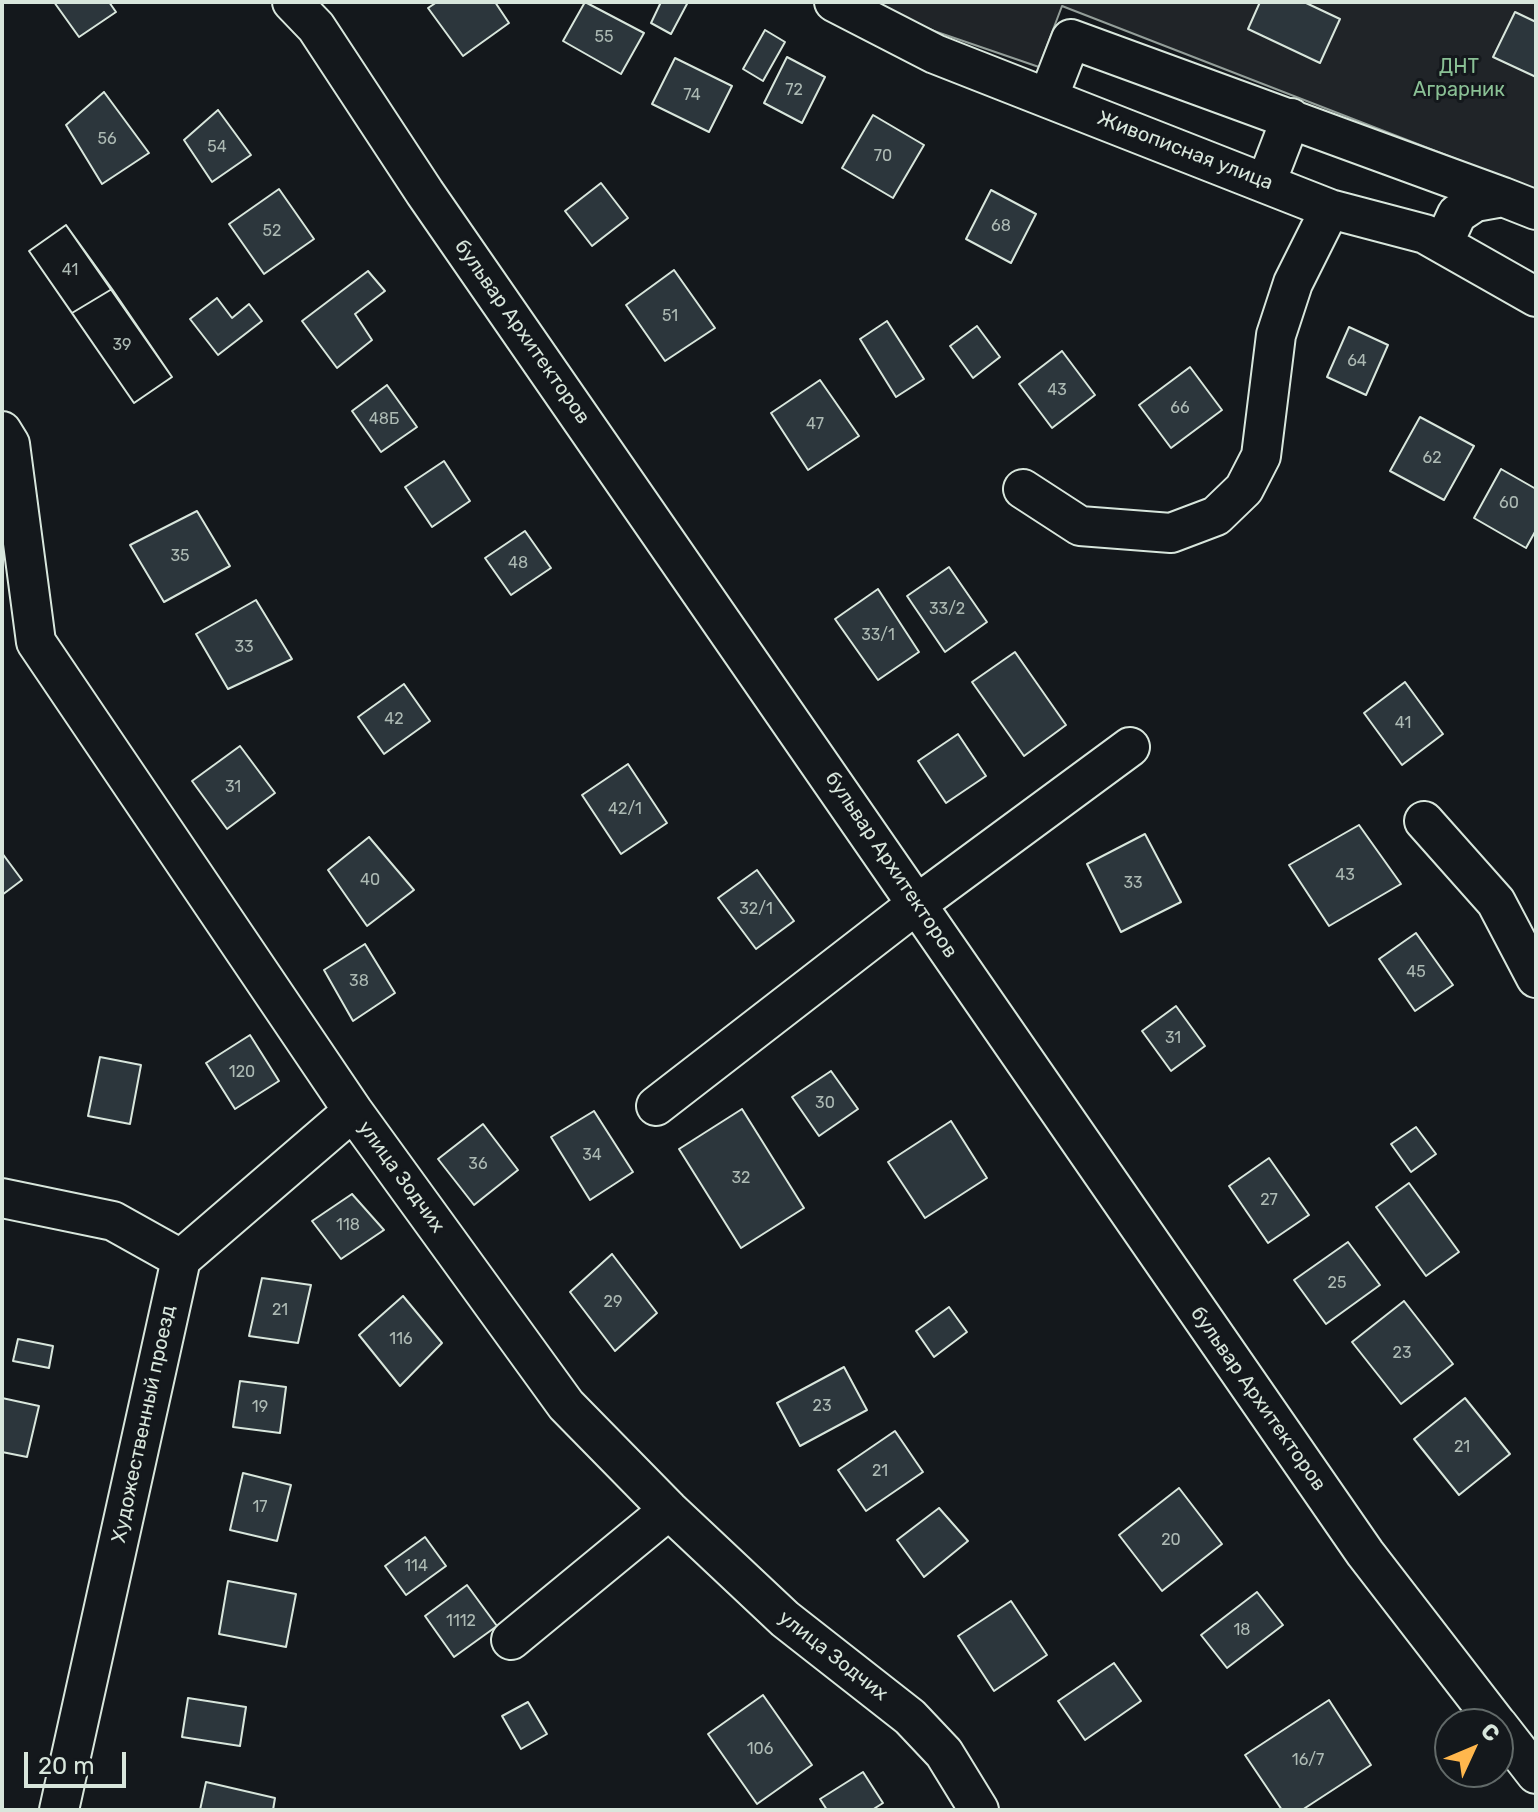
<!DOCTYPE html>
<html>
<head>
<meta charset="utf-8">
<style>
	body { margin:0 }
	#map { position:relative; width:1538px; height:1812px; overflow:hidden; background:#14181c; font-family:Rubik,sans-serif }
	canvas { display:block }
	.frame { position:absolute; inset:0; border:4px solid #d8e6dc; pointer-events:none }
	.north { position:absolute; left:1434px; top:1708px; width:80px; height:80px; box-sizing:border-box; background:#14181c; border:2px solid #626a69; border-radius:50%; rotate:46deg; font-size:22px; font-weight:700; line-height:32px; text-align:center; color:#d8e6dc }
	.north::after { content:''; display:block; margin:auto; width:28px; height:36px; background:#ffb74d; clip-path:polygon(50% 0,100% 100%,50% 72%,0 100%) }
	.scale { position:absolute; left:24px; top:1752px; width:102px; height:36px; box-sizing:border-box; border:4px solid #d8e6dc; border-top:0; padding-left:10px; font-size:24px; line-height:28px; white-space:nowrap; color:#d8e6dc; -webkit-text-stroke:6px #14181c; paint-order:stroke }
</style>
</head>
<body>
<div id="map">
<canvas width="1538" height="1812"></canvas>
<div class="frame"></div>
<div class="north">С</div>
<div class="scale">20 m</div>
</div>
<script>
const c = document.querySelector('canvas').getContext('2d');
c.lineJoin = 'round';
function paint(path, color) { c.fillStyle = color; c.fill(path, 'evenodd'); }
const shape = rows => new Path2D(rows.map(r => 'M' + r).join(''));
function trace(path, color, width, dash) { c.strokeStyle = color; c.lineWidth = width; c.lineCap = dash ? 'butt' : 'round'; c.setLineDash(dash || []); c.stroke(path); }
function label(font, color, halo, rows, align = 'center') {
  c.font = font + ' Rubik,sans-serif'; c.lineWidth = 6; c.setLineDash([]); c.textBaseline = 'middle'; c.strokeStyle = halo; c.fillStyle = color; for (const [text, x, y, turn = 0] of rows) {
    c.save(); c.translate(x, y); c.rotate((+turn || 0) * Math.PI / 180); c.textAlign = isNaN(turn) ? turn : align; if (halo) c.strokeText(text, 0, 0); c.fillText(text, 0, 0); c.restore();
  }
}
const green = shape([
	[869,2,1536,2,1536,190,1062,6,1039,67,934,31,869,2]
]);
paint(green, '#202428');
trace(green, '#939e99', 2);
const building = shape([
	[54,2,109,2,116,12,79,37,54,2],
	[437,2,495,2,509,23,463,56,428,8,437,2],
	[585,2,644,33,621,74,563,41,585,2],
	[661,2,688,2,671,34,651,23,661,2],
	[1260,2,1304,2,1340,19,1320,63,1248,29,1260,2],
	[1515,12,1536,22,1536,77,1493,57,1515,12],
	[765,30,785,42,763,81,743,69,765,30],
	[787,57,825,77,802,123,764,103,787,57],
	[675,58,732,86,709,132,652,104,675,58],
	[104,92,149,153,102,184,66,125,104,92],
	[218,110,251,155,212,182,184,140,218,110],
	[873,115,924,145,893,198,842,168,873,115],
	[601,183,628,218,592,246,565,211,601,183],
	[279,189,314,239,264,274,229,224,279,189],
	[991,190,1036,214,1011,263,966,239,991,190],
	[66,225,172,377,134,403,29,251,66,225],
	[66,225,112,289,72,313,29,251,66,225],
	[674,270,715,328,665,361,626,305,674,270],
	[368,271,385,291,355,314,372,340,337,368,302,321,368,271],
	[112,289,172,377,134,403,72,313,112,289],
	[217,298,232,318,249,304,262,321,218,355,190,319,217,298],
	[887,321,924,379,896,397,860,339,887,321],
	[977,326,1000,357,973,378,950,346,977,326],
	[1349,327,1388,345,1366,395,1327,377,1349,327],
	[1062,351,1095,395,1052,428,1019,384,1062,351],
	[1190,367,1222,410,1171,448,1139,405,1190,367],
	[820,380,859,436,808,470,771,413,820,380],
	[387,385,417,427,381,452,352,411,387,385],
	[1420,417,1474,446,1444,500,1390,471,1420,417],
	[444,461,470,501,432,527,405,487,444,461],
	[1501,469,1536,489,1536,530,1526,548,1474,518,1501,469],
	[197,511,230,566,164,602,130,545,197,511],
	[525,531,551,568,511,595,485,558,525,531],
	[949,567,987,622,945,652,907,596,949,567],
	[878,589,919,652,878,680,835,619,878,589],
	[256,600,292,659,228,689,196,634,256,600],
	[1015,652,1066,725,1024,756,972,682,1015,652],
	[1405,682,1443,734,1402,765,1364,713,1405,682],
	[404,684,430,721,384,754,358,717,404,684],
	[958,734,986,776,946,803,918,761,958,734],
	[240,746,275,793,227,829,192,781,240,746],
	[628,764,667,823,621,854,582,795,628,764],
	[1359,825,1401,884,1329,926,1289,865,1359,825],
	[1145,834,1181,902,1121,932,1087,864,1145,834],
	[369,837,414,890,367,926,328,870,369,837],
	[2,853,22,880,2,895,2,853],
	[757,870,794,921,756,949,718,898,757,870],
	[1416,933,1453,985,1415,1011,1379,959,1416,933],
	[365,944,395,993,353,1021,324,970,365,944],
	[1176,1006,1205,1046,1171,1071,1142,1031,1176,1006],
	[250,1035,279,1081,235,1109,206,1063,250,1035],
	[100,1057,141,1065,130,1124,88,1116,100,1057],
	[831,1071,858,1109,819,1136,792,1097,831,1071],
	[742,1109,804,1208,741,1248,679,1149,742,1109],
	[594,1111,633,1172,590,1200,551,1137,594,1111],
	[951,1121,987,1178,925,1218,888,1162,951,1121],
	[483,1124,518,1170,474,1205,438,1159,483,1124],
	[1416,1127,1436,1154,1411,1172,1391,1144,1416,1127],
	[1269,1158,1309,1215,1268,1243,1229,1186,1269,1158],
	[1409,1183,1459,1252,1426,1276,1376,1207,1409,1183],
	[352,1194,384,1230,341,1259,312,1221,352,1194],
	[1348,1242,1380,1285,1326,1324,1294,1280,1348,1242],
	[612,1254,657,1313,615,1351,570,1292,612,1254],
	[262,1278,311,1285,298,1343,249,1336,262,1278],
	[403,1296,442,1343,400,1386,359,1335,403,1296],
	[1404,1301,1453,1364,1401,1404,1352,1342,1404,1301],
	[949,1307,967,1332,934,1357,916,1331,949,1307],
	[18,1339,53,1346,49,1368,13,1361,18,1339],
	[844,1367,867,1410,800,1446,777,1403,844,1367],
	[240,1381,286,1387,280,1433,233,1427,240,1381],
	[2,1398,39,1406,27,1457,2,1452,2,1398],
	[1465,1398,1510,1454,1459,1495,1414,1439,1465,1398],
	[895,1431,923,1472,866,1511,838,1470,895,1431],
	[243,1473,291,1485,277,1541,230,1530,243,1473],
	[1179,1488,1222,1544,1162,1591,1119,1535,1179,1488],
	[939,1508,968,1541,924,1577,897,1540,939,1508],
	[425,1537,446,1566,406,1595,385,1566,425,1537],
	[228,1581,296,1594,286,1647,219,1634,228,1581],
	[467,1585,497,1626,454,1657,425,1616,467,1585],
	[1257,1592,1283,1625,1227,1668,1201,1635,1257,1592],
	[1011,1601,1047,1655,994,1691,958,1636,1011,1601],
	[1114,1663,1141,1701,1085,1740,1058,1701,1114,1663],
	[763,1695,812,1765,757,1804,708,1734,763,1695],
	[188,1698,246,1707,240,1746,182,1737,188,1698],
	[1329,1700,1371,1765,1302,1810,1282,1810,1245,1755,1329,1700],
	[528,1702,547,1734,521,1749,502,1716,528,1702],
	[863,1772,883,1803,872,1810,827,1810,820,1799,863,1772],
	[206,1782,275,1798,273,1810,200,1810,206,1782]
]);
paint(building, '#2c363c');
trace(building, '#d8e6dc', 2);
const minor = shape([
	[292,2,316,27,425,193,1365,1553,1497,1724],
	[834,2,935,54,1330,209,1425,234,1536,297],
	[1048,98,1071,39,1503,197],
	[1266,183,1291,118],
	[1443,244,1457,214,1475,202,1503,197,1536,210],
	[2,431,10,444,36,642,353,1111,566,1405,669,1510,785,1619,910,1717,944,1753,979,1810],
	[1023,489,1080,526,1171,533,1216,516,1244,489,1261,456,1276,335,1293,283,1330,209],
	[1424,821,1496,902,1536,978],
	[656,1106,917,904,1130,747],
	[2,1198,113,1221,181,1259],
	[511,1640,669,1510],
	[1498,1725,1536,1774],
	[59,1810,181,1259,353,1111]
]);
trace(minor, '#d8e6dc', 42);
trace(minor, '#14181c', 38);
label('16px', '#adbab4', null, [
	["55",604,37],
	["72",794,90],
	["74",692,95],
	["56",107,139],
	["54",217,147],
	["70",883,156],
	["68",1001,226],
	["52",272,231],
	["41",70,270],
	["51",670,316],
	["39",122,345],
	["64",1357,361],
	["43",1057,390],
	["66",1180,408],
	["48Б",384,419],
	["47",815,424],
	["62",1432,458],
	["60",1509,503],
	["35",180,556],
	["48",518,563],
	["33/2",947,609],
	["33/1",878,635],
	["33",244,647],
	["42",394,719],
	["41",1403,723],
	["31",233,787],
	["42/1",625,809],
	["43",1345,875],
	["40",370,880],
	["33",1133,883],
	["32/1",756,909],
	["45",1416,972],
	["38",359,981],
	["31",1173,1038],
	["120",242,1072],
	["30",825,1103],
	["34",592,1155],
	["36",478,1164],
	["32",741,1178],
	["27",1269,1200],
	["118",348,1225],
	["25",1337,1283],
	["29",613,1302],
	["21",280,1310],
	["116",401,1339],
	["23",1402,1353],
	["23",822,1406],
	["19",260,1407],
	["21",1462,1447],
	["21",880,1471],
	["17",260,1507],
	["20",1171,1540],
	["114",416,1566],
	["1112",461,1621],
	["18",1242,1630],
	["106",760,1749],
	["16/7",1308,1760]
]);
label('20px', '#8ac095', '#14181c', [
	["ДНТ",1459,67],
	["Аграрник",1459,90]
]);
label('20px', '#d8e6dc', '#14181c', [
	["Живописная улица",1185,151,21],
	["бульвар Архитекторов",522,332,55],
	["бульвар Архитекторов",891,865,56],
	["улица Зодчих",401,1177,54],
	["бульвар Архитекторов",1258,1399,55],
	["Художественный проезд",144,1424,-78],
	["улица Зодчих",833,1656,38]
]);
</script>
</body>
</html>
